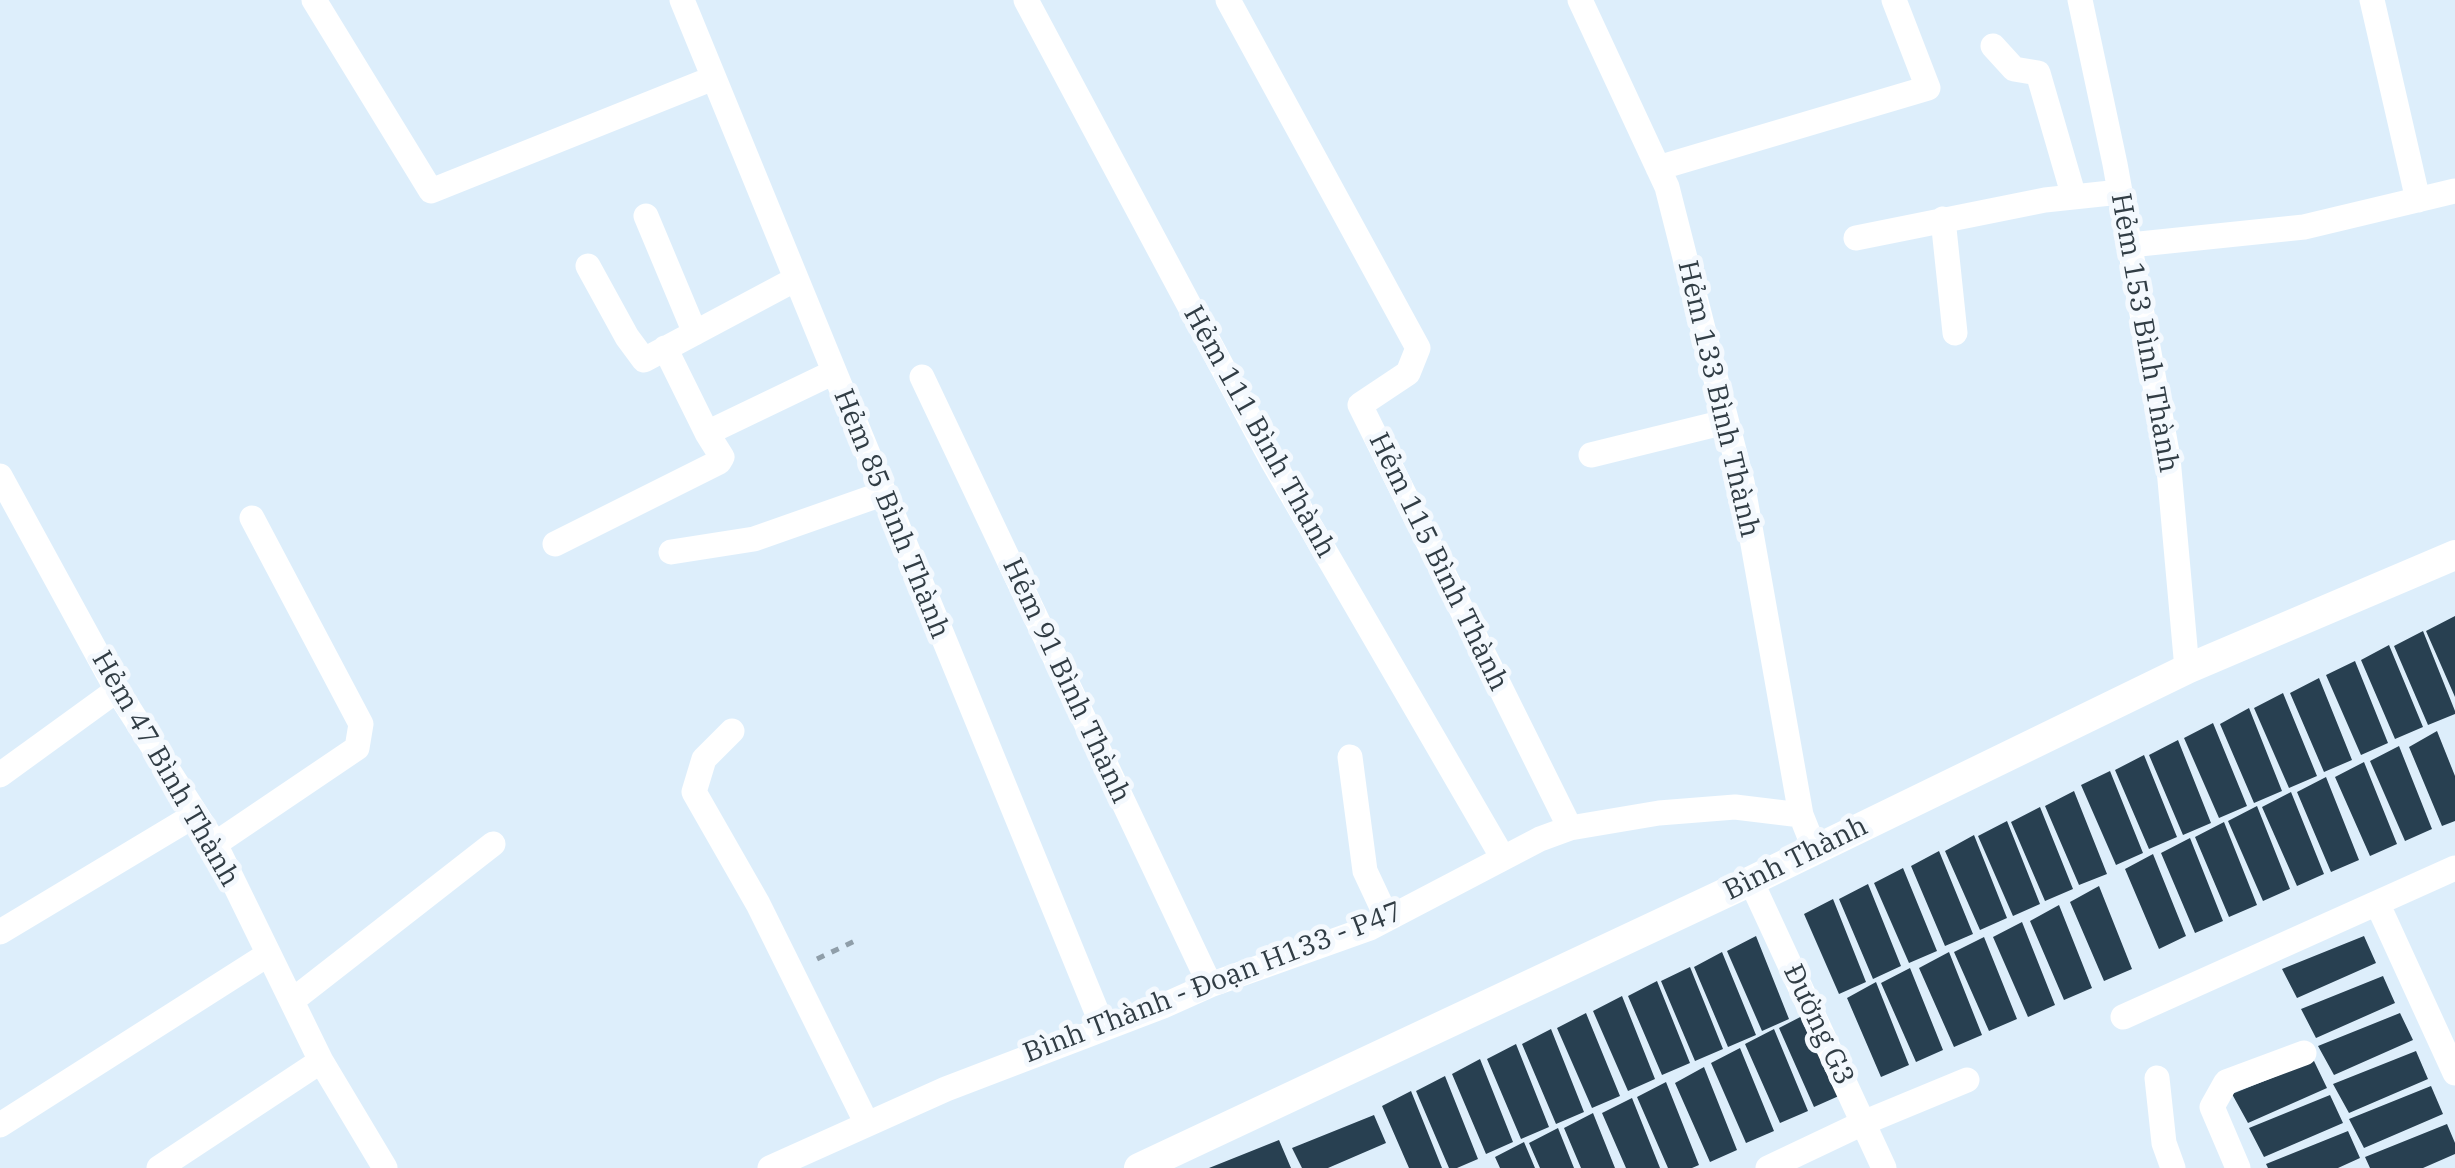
<!DOCTYPE html>
<html>
<head>
<meta charset="utf-8">
<style>
	body { margin:0 }
	canvas { display:block; background:#ddeefb }
</style>
</head>
<body>
<canvas width="2455" height="1168"></canvas>
<script>
const c = document.querySelector('canvas').getContext('2d');
c.lineJoin = 'round';
function paint(path, color) { c.fillStyle = color; c.fill(path, 'evenodd'); }
const shape = rows => new Path2D(rows.map(r => 'M' + r).join(''));
function trace(path, color, width, dash) { c.strokeStyle = color; c.lineWidth = width; c.lineCap = dash ? 'butt' : 'round'; c.setLineDash(dash || []); c.stroke(path); }
function label(font, color, halo, rows, align = 'center') {
  c.font = font + ' "IBM Plex Serif",serif'; c.lineWidth = 10; c.setLineDash([]); c.textBaseline = 'middle'; c.strokeStyle = halo; c.fillStyle = color; for (const [text, x, y, turn = 0] of rows) {
    c.save(); c.translate(x, y); c.rotate((+turn || 0) * Math.PI / 180); c.textAlign = isNaN(turn) ? turn : align; if (halo) c.strokeText(text, 0, 0); c.fillText(text, 0, 0); c.restore();
  }
}
paint(shape([
	[2455,616,2455,697,2426,631],
	[2423,631,2455,711,2455,714,2428,725,2394,646],
	[2389,645,2423,727,2395,739,2361,660],
	[2355,661,2388,743,2361,755,2326,675],
	[2319,678,2352,760,2324,772,2290,693],
	[2283,693,2317,776,2289,788,2254,708],
	[2249,708,2282,791,2254,803,2220,724],
	[2213,723,2247,806,2219,818,2184,738],
	[2437,731,2455,776,2455,821,2442,826,2409,747],
	[2178,740,2211,823,2183,835,2149,755],
	[2399,746,2432,829,2405,841,2370,761],
	[2144,755,2177,837,2149,849,2115,770],
	[2364,762,2397,844,2370,856,2335,777],
	[2110,771,2143,853,2116,865,2081,785],
	[2326,777,2359,860,2331,872,2297,792],
	[2074,791,2107,874,2079,885,2045,806],
	[2291,792,2324,874,2297,886,2262,807],
	[2257,806,2290,889,2263,901,2228,821],
	[2040,807,2073,889,2045,901,2011,822],
	[2007,821,2040,904,2013,916,1978,836],
	[2224,822,2257,905,2229,917,2195,837],
	[1974,835,2007,918,1980,930,1945,851],
	[2190,838,2223,921,2195,933,2161,853],
	[1939,851,1973,934,1945,946,1911,866],
	[2153,854,2186,936,2159,949,2125,869],
	[1903,868,1937,951,1909,963,1874,883],
	[1868,884,1901,966,1873,979,1839,899],
	[2099,886,2132,969,2104,981,2070,902],
	[1833,899,1866,982,1839,994,1804,914],
	[2059,905,2092,988,2064,1000,2030,921],
	[2022,922,2055,1005,2028,1017,1993,937],
	[1756,936,1789,1019,1762,1031,1727,951],
	[2364,936,2376,963,2297,998,2282,969],
	[1984,937,2017,1019,1989,1031,1954,952],
	[1722,952,1756,1035,1728,1047,1694,967],
	[1949,952,1982,1035,1954,1047,1919,968],
	[1690,967,1723,1049,1695,1061,1661,981],
	[1910,968,1943,1050,1916,1062,1881,983],
	[2383,976,2395,1003,2316,1038,2301,1009],
	[1657,981,1690,1063,1662,1075,1628,996],
	[1876,982,1909,1065,1881,1077,1847,998],
	[1622,996,1655,1079,1628,1091,1593,1011],
	[1586,1013,1620,1096,1592,1108,1557,1028],
	[1808,1013,1841,1095,1814,1107,1779,1028],
	[2400,1013,2413,1040,2334,1075,2318,1046],
	[1551,1029,1584,1112,1556,1124,1522,1044],
	[1774,1029,1808,1111,1780,1123,1745,1044],
	[1516,1044,1549,1127,1521,1139,1487,1059],
	[1740,1048,1774,1131,1746,1143,1711,1063],
	[2416,1051,2428,1079,2349,1113,2333,1084],
	[1480,1059,1513,1142,1486,1154,1452,1074],
	[2314,1061,2327,1088,2248,1123,2232,1094],
	[1704,1067,1737,1150,1710,1162,1675,1083],
	[1445,1076,1478,1159,1457,1168,1449,1168,1416,1091],
	[1666,1082,1699,1165,1692,1168,1668,1168,1637,1097],
	[2431,1086,2443,1114,2364,1148,2349,1119],
	[1411,1091,1442,1168,1409,1168,1382,1106],
	[2330,1095,2343,1123,2264,1157,2249,1128],
	[1632,1098,1660,1168,1626,1168,1602,1113],
	[1593,1113,1615,1168,1581,1168,1564,1128],
	[1374,1115,1386,1143,1328,1168,1302,1168,1292,1148],
	[2447,1124,2455,1143,2455,1154,2423,1168,2370,1168,2365,1157],
	[1558,1128,1574,1168,1540,1168,1529,1143],
	[2348,1131,2360,1158,2338,1168,2268,1168,2266,1164],
	[1279,1140,1291,1168,1209,1168],
	[1524,1142,1535,1168,1500,1168,1495,1157]
]), '#284051');
trace(shape([
	[817,959,859,939]
]), '#8f9ea9', 5, [8, 8]);
trace(shape([
	[314,0,431,191,711,79],
	[682,0,1103,1027],
	[1026,0,1273,462,1503,858],
	[1228,0,1418,348,1408,373,1360,405,1570,828],
	[1580,0,1667,187,1742,482,1801,815],
	[2080,0,2115,164,2168,458,2187,669],
	[2372,0,2418,200],
	[1993,46,2014,69,2038,73,2074,197],
	[1658,168,1928,88,1894,0],
	[646,216,695,333],
	[1943,219,1955,333],
	[1856,238,2045,200,2120,192],
	[2130,245,2304,227,2455,191],
	[588,266,627,337,644,360,794,280],
	[665,348,707,433],
	[922,377,1210,985],
	[1591,455,1725,422],
	[0,476,117,690,215,844,321,1061,385,1168],
	[555,544,719,462,722,457,707,433,832,373],
	[671,552,754,539,882,494],
	[732,731,704,759,694,792,758,904,867,1124],
	[1350,757,1365,871,1387,918],
	[0,775,117,690],
	[215,844,357,748,361,724,252,518],
	[1751,881,1884,1168],
	[2378,905,2455,1073],
	[0,932,195,815],
	[293,1000,493,844],
	[2123,1017,2455,868],
	[2157,1078,2164,1143,2173,1168],
	[0,1125,267,955],
	[159,1168,321,1061],
	[770,1168,946,1089,1163,1006,1210,985,1370,928,1540,839,1570,828,1659,813,1735,807,1801,815,1815,850],
	[1768,1168,1863,1123,1967,1080],
	[2238,1168,2212,1107,2226,1082,2304,1053]
]), '#fff', 25);
trace(shape([
	[1139,1168,1751,881,2187,669,2455,555]
]), '#fff', 30);
label('28px', '#313d45', '#f4f9fe', [
	["Hẻm 153 Bình Thành",2144,333,80],
	["Hẻm 133 Bình Thành",1718,399,77],
	["Hẻm 111 Bình Thành",1259,432,61],
	["Hẻm 85 Bình Thành",891,514,68],
	["Hẻm 115 Bình Thành",1438,562,64],
	["Hẻm 91 Bình Thành",1066,681,65],
	["Hẻm 47 Bình Thành",165,769,60],
	["Bình Thành",1796,859,-26],
	["Bình Thành - Đoạn H133 - P47",1213,983,-21],
	["Đường G3",1818,1025,65]
]);
</script>
</body>
</html>
